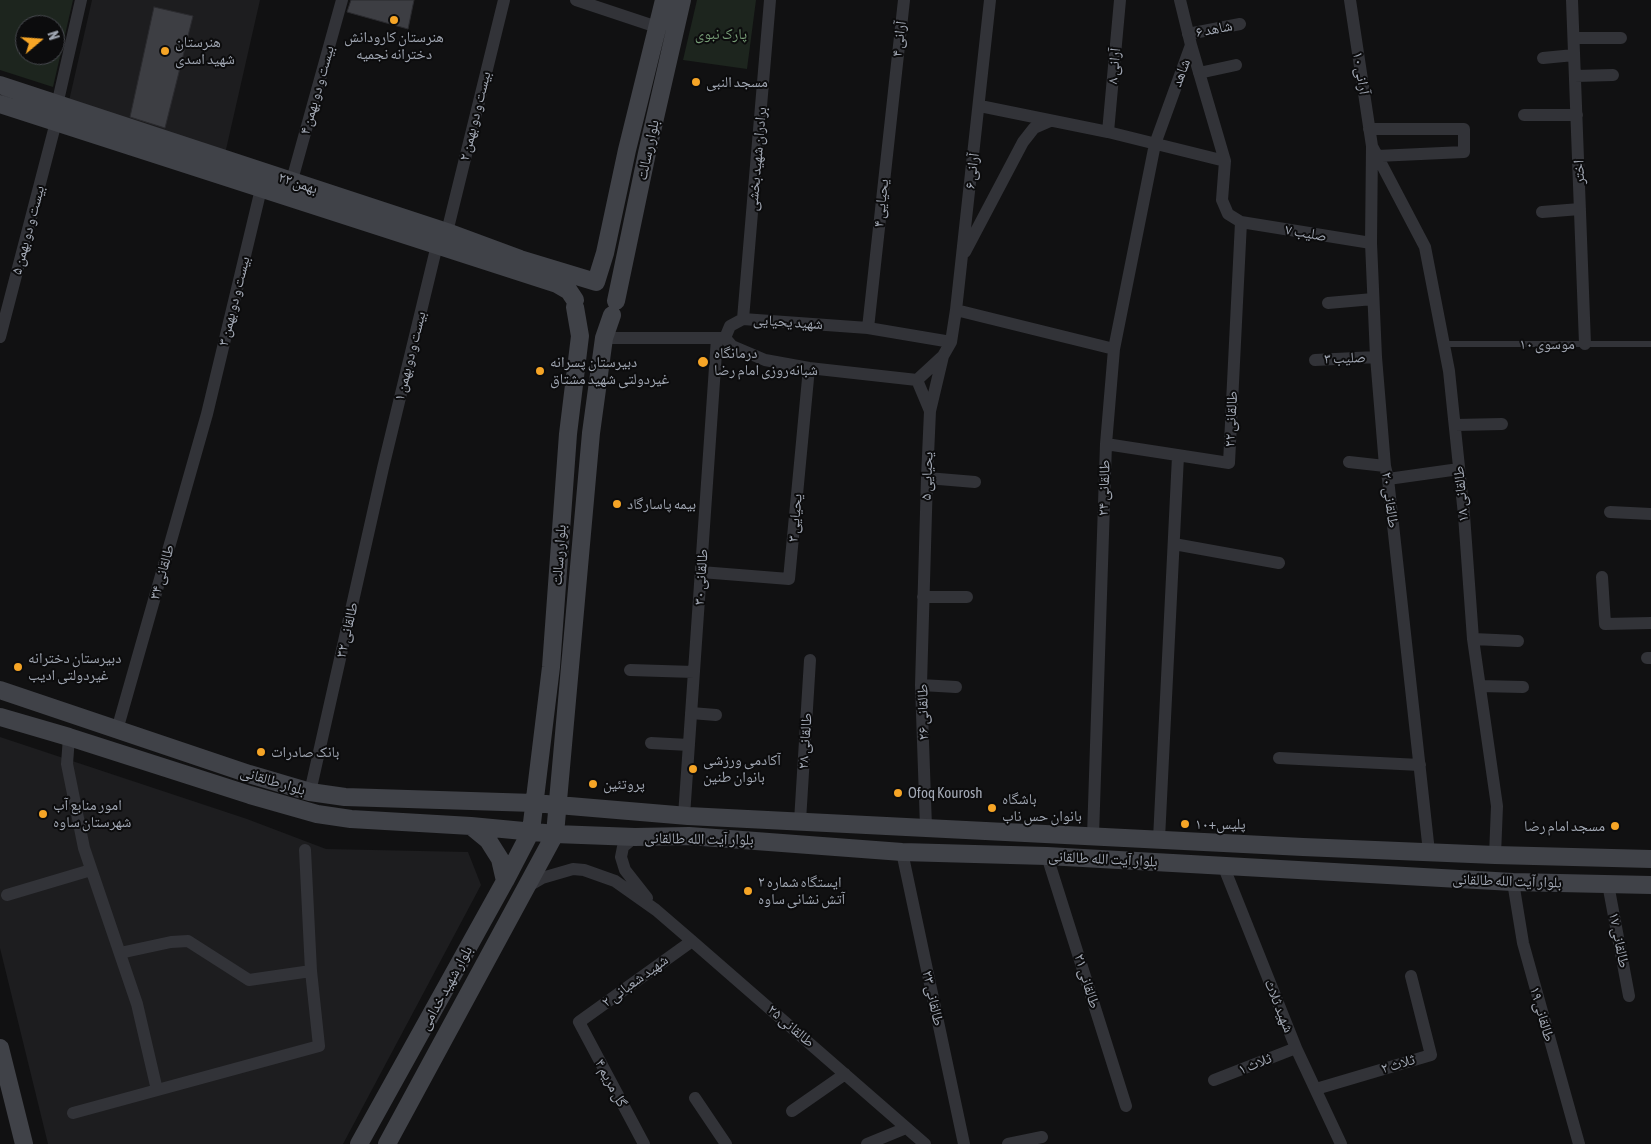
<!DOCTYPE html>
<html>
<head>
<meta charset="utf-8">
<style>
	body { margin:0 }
	#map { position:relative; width:1651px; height:1144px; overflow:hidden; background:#111112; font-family:"Asap Condensed",sans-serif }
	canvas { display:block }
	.north { position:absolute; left:15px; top:15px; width:50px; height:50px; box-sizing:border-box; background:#0c0c0d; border:1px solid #484a50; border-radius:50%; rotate:72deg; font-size:14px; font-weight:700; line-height:20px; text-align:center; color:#a2a8b4 }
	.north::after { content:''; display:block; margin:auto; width:18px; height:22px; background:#f6a526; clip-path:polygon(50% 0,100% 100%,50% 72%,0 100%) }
</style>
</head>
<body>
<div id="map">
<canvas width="1651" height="1144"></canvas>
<div class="north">N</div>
</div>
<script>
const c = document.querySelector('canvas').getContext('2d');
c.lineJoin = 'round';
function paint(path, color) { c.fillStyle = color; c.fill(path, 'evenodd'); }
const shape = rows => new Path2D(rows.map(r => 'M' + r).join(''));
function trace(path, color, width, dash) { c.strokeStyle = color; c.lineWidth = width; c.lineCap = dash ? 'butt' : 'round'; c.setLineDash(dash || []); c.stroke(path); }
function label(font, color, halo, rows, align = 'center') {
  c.font = font + ' "Asap Condensed","Noto Naskh Arabic",sans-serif'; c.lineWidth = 4; c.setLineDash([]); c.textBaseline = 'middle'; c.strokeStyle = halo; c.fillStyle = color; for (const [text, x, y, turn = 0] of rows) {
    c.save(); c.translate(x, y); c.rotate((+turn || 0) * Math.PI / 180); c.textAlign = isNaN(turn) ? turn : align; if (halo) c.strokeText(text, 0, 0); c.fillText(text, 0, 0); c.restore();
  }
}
paint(shape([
	[92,0,260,0,225,154,69,101],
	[0,737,247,819,326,849,468,852,481,885,343,1144,48,1144,0,948]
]), '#1d1d1f');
paint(shape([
	[0,0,73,0,53,87,0,70],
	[25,25,55,25,55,55,25,55],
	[697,0,756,0,747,69,683,60]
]), '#1d251e');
const building = shape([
	[351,0,414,0,408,29,347,12,351,0],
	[154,7,193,16,165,128,130,117,154,7]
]);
paint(building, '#3d3e43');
trace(building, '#2b2b2f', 1);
trace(shape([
	[1444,344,1651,344]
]), '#323338', 6);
trace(shape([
	[576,0,657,27],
	[1350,0,1372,146,1371,243,1376,357,1385,466,1388,479,1429,852],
	[1572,0,1585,344],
	[1188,34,1240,24],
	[1574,38,1621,38],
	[1543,58,1574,55],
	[1199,73,1236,65],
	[1575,76,1613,75],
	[57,105,81,0],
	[980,106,1108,132,1225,161],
	[1524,115,1577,115],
	[1369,129,1464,129,1464,152,1377,156],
	[1108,132,1120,0],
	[1373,148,1425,247,1449,371,1464,515,1473,639,1497,806,1495,855],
	[292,180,342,0],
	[1542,212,1580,209],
	[1241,222,1371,243],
	[447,232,504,0],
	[965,252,1023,142,1034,128,1050,121],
	[1328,303,1373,299],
	[956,310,1114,349],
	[743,319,770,0],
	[868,328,904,0],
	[0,337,56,122],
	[604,338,725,338,730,326,743,319,868,328,951,342],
	[725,338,732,346,765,360,809,368,917,380,943,356,951,342,956,310,990,0],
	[1315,360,1376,357],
	[917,380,930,411],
	[1455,425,1502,424],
	[1106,444,1229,463,1241,222,1228,214,1222,200,1225,161,1191,45],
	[1349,462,1385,466],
	[927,478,975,482],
	[1388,479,1459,469],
	[1610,512,1651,514],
	[1174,544,1279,563],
	[701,572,789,579,809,368],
	[1602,577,1605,624,1651,623],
	[923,597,967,597],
	[1473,639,1518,641],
	[1647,658,1651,658],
	[630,670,694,672],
	[921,685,956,687],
	[1480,686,1523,687],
	[691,713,716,715],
	[117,730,207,414,261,189],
	[69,737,67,764,84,848,137,1004,157,1090],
	[651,743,689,745],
	[1279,758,1420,765],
	[310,792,383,468,437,245],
	[684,816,717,338],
	[800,821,810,660],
	[926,827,921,685,927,478,930,411,943,356],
	[1093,836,1106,444,1114,349,1155,144,1191,45,1180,0],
	[635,837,623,847,621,857,625,870,647,898],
	[1159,839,1178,456],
	[902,852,964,1144],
	[1047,856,1126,1106],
	[1223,865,1296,1048,1341,1144],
	[1513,882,1523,943,1579,1144],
	[1608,884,1629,996],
	[525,888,542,878,573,869,584,870,615,881,656,910,692,941,925,1144],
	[7,895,91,870],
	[120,953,171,942,188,941,249,980,311,971],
	[1214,1080,1296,1048],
	[1316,1089,1431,1055,1411,976],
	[695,1098,726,1144],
	[792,1111,845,1074],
	[73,1113,319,1046,311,971,305,850],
	[644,1144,579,1022,692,941],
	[867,1144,906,1128],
	[1008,1144,1042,1137]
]), '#323338', 12);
trace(shape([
	[0,85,447,232,520,259,596,282,605,253,627,150,664,0],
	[0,104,557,284,569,291,575,300],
	[616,301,647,153,682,0],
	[0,690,249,774,310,792,345,797,534,803,688,816,1303,847,1495,855,1651,859],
	[0,717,69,737,250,795,317,814,351,819,471,826,555,834,635,837,689,836,902,852,1047,856,1513,882,1651,885],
	[471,826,488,840,500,859,505,881],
	[0,1048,24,1144],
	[359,1144,505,881,531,831,551,667,568,434,580,336,575,307],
	[387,1144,555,834,591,433,604,338,612,315]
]), '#404248', 18);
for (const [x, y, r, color] of [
	[394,20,5,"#f6a526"],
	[165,51,5,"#f6a526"],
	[696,82,5,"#f6a526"],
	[703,362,6,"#f6a526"],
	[540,371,5,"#f6a526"],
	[617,504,5,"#f6a526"],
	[18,667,5,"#f6a526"],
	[261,752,5,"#f6a526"],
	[693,769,5,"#f6a526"],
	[593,784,5,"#f6a526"],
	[898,793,5,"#f6a526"],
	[992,808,5,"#f6a526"],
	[43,814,5,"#f6a526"],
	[1185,824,5,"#f6a526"],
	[1615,826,5,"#f6a526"],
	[748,891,5,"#f6a526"]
]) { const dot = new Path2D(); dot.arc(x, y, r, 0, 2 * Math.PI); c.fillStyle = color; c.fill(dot); trace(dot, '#0c0c0d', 2); }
label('15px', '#a2a8b4', '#0c0c0d', [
	["شاهد ۶",1214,29,-11],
	["آرانی ۴",899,39,-83],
	["آرانی ۸",1114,66,-85],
	["شاهد",1181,73,-70],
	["آرانی ۱۰",1361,73,81],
	["بیست و دو بهمن ۴",317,90,-74],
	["بیست و دو بهمن ۲",475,116,-76],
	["بلوار رسالت",648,150,-78],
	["برادران شهید بخشی",757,159,-85],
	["آرانی ۶",972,171,-83],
	["اختر",1579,172,-92],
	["۲۲ بهمن",298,183,18],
	["یحیایی ۴",881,203,-84],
	["بیست و دو بهمن ۵",28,230,-75],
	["صلیب ۷",1306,233,10],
	["بیست و دو بهمن ۳",234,301,-76],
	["شهید یحیایی",788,322,4],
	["موسوی ۱۰",1547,344],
	["بیست و دو بهمن ۱",410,356,-76],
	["صلیب ۳",1345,358,-2],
	["طالقانی ۲۲",1231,419,-87],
	["یحیایی ۵",927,476,-88],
	["طالقانی ۲۴",1104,488,-88],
	["طالقانی ۱۸",1461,494,-95],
	["طالقانی ۲۰",1390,500,83],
	["یحیایی ۳",795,518,-85],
	["بلوار رسالت",559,555,-86],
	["طالقانی ۳۴",162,572,-74],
	["طالقانی ۳۰",701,577,-86],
	["طالقانی ۳۲",347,630,-77],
	["طالقانی ۲۶",923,712,-91],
	["طالقانی ۲۸",805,741,-86],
	["بلوار طالقانی",273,781,17],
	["بلوار آیت الله طالقانی",699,839,1],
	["بلوار آیت الله طالقانی",1103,859,3],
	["بلوار آیت الله طالقانی",1507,881,2],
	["طالقانی ۱۷",1619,940,79],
	["شهید شعبانی ۲",635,981,-36],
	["طالقانی ۲۱",1087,981,73],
	["بلوار شهید خدامی",446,988,-61],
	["طالقانی ۲۳",933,998,78],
	["شهید ثلاث",1279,1006,68],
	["طالقانی ۱۹",1542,1014,74],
	["طالقانی ۲۵",791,1026,41],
	["ثلاث ۱",1255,1064,-22],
	["ثلاث ۲",1398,1064,-17],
	["گل مریم ۴",611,1083,62]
]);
label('15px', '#789f78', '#0c0c0d', [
	["پارک نبوی",721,34]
]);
label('15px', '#a2a8b4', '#0c0c0d', [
	["هنرستان کارودانش",394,37,"center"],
	["دخترانه نجمیه",394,54,"center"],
	["هنرستان",175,42],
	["شهید اسدی",175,59],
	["مسجد النبی",706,82],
	["درمانگاه",714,353],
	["شبانه‌روزی امام رضا",714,370],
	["دبیرستان پسرانه",550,362],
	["غیردولتی شهید مشتاق",550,379],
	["بیمه پاسارگاد",627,504],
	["دبیرستان دخترانه",28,658],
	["غیردولتی ادیب",28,675],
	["بانک صادرات",271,752],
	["آکادمی ورزشی",703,760],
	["بانوان طنین",703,777],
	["پروتئین",603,784],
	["Ofoq Kourosh",908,793],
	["باشگاه",1002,799],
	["بانوان حس ناب",1002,816],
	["امور منابع آب",53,805],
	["شهرستان ساوه",53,822],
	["پلیس+۱۰",1195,824],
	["مسجد امام رضا",1605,826,"right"],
	["ایستگاه شماره ۲",758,882],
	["آتش نشانی ساوه",758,899]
], 'left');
</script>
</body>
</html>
